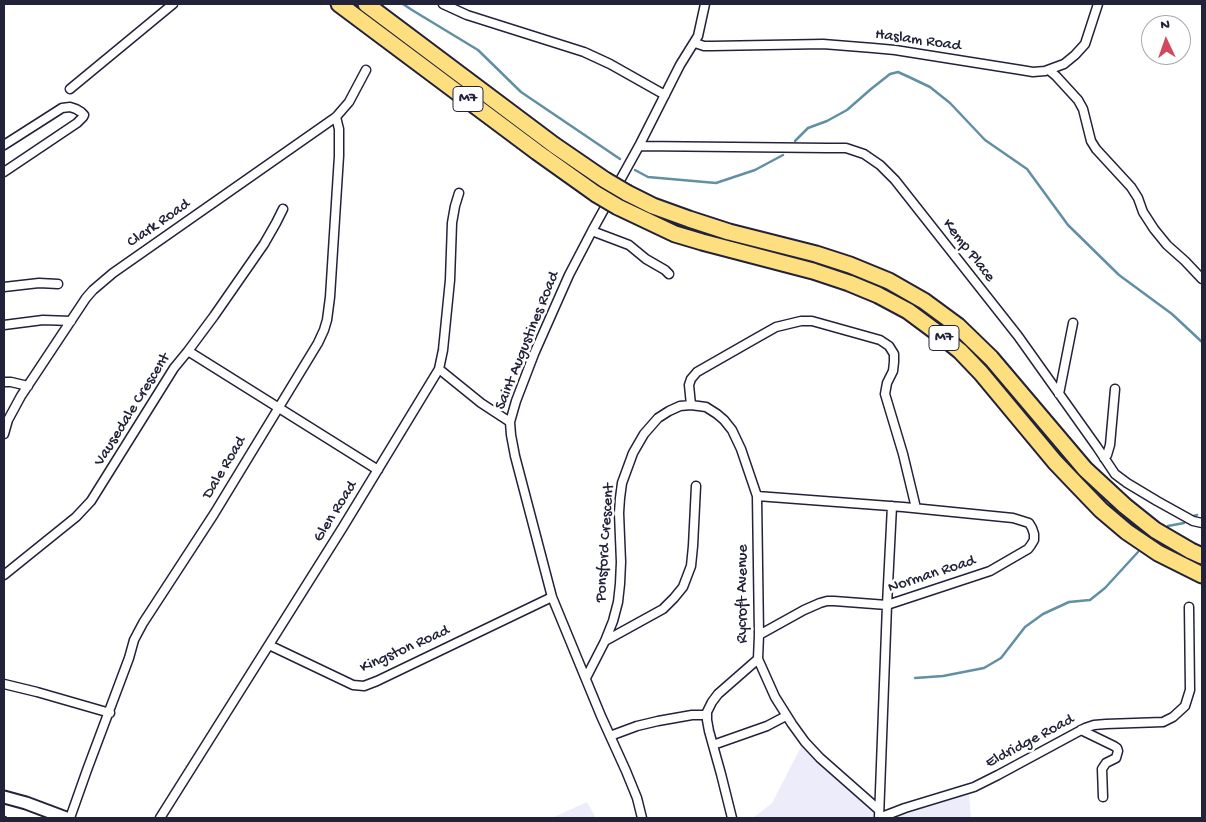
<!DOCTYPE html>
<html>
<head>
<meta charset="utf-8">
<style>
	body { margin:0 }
	#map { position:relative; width:1206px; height:822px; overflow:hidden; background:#fff; font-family:"Gochi Hand",sans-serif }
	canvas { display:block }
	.frame { position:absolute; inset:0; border:5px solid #22223b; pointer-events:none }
	.north { position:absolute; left:1141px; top:15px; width:50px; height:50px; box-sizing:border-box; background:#fff; border:1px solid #a7a7b1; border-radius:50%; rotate:357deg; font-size:14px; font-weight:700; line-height:20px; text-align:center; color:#22223b }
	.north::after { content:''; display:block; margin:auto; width:18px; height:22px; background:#d1495b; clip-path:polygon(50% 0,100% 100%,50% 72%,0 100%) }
</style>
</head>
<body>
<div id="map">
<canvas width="1206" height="822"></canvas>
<div class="frame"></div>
<div class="north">N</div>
</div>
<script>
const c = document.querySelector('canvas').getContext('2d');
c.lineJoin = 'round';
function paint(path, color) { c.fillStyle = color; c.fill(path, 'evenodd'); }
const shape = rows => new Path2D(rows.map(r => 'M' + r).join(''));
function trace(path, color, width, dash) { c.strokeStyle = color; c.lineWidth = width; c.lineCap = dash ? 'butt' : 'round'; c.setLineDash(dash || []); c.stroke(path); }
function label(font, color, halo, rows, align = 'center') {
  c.font = font + ' "Gochi Hand",sans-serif'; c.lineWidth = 5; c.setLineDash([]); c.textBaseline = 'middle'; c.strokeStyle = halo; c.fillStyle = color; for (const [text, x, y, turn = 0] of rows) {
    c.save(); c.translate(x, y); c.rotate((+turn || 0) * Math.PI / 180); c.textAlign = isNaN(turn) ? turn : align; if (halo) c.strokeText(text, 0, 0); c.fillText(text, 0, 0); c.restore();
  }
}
paint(shape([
	[802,745,876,813,969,793,971,818,753,818,772,803],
	[587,802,596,818,552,818]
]), '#edecfb');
trace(shape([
	[403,4,412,10,478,50,521,92,620,159],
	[795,141,808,128,827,121,847,110,871,89,890,74,898,72,909,77,930,87,950,103,985,140,1027,169,1068,225,1119,275,1172,314,1202,342],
	[635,170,648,177,716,183,755,170,783,155],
	[1191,517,1197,515],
	[1168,526,1184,523],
	[915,678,943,676,984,668,1001,658,1025,627,1043,614,1069,602,1090,600,1105,588,1138,552]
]), '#618fa4', 2.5);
const street = shape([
	[443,4,467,15,584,52,610,64,665,95],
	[695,43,704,46,712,46,823,44,873,48,895,50,1021,70,1033,72,1045,71,1064,64,1075,55,1085,44,1098,4],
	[1049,70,1056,76,1078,100,1083,109,1091,141,1096,149,1131,187,1138,198,1143,212,1154,229,1167,245,1185,261,1202,279],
	[70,89,173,4],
	[4,145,62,108,70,107,76,109,81,112,84,115,83,117,77,123,4,172],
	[639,146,827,148,846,148,864,154,880,165,895,180,1018,336,1097,447,1115,474,1127,483,1157,501,1193,521,1202,523],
	[592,231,629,245,646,259,665,270,669,274],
	[4,287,39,283,58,284],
	[4,325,43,320,71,321],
	[188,351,214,316,264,244,276,223,283,209],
	[439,369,481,403,510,422],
	[4,382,11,382,28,386],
	[1059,394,1073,323],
	[691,405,689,385,691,379,697,372,753,340,776,327,801,321,812,321,880,340,889,346,894,354,894,362,893,371,887,383,885,394,903,454,916,508],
	[4,434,8,420,21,396,86,298,93,290,113,273,336,117,349,102,366,70],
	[1104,458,1107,455,1110,445,1115,389],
	[757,496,903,507,1013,518,1029,523,1032,528,1034,534,1034,540,1031,545,1028,549,990,571,887,605,834,601,827,601,820,603,804,610,759,635],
	[4,575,76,517,91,501,174,368,188,351,378,470],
	[605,641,663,609,674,598,683,587,691,566,693,546,696,486],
	[269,645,353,685,364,686,377,681,552,597],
	[758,659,775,697,792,724,805,742,820,758,879,810],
	[586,678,605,641,613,621,618,602,620,584,621,562,619,513,620,498,622,483,633,453,644,434,658,418,669,411,680,406,691,405,706,407,717,414,724,420,732,430,741,449,757,496,759,635,758,659,718,694,712,702,707,712,707,720,709,731,721,774,732,818],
	[4,684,37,692,110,713],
	[1081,730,1114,746,1117,748,1118,751,1116,758,1106,763,1102,769,1103,797],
	[610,736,637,726,658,721,692,715,707,715],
	[713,745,767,726,786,716],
	[70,818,87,770,129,658,134,640,143,623,214,514,318,343,324,330,327,320,330,297,339,156,339,129,336,117],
	[160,818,343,527,439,369,443,350,450,280,452,223,455,206,459,193],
	[642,818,637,798,626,771,601,716,552,597,515,456,511,435,510,422,516,401,534,354,569,275,592,231,639,146,680,65,698,36,705,4],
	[879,818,905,808,974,787,998,775,1085,728,1094,725,1106,724,1163,722,1173,717,1185,706,1190,690,1189,607],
	[879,818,887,605,892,506]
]);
const secondary = shape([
	[4,797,26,803,66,818]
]);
const highway = shape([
	[339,4,537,152,596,194],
	[366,4,554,145,605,180],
	[627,193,653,206,689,219,729,232,816,254,850,265,889,281,924,301,958,326,991,358,1085,469,1125,506,1155,530,1191,551,1202,556],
	[618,207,675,234,702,242,813,271,849,283,878,295,908,311,939,334,960,351,981,373,1055,462,1076,484,1101,510,1127,532,1158,553,1202,575]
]);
trace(street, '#22223b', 11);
trace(secondary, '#22223b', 15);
trace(highway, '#22223b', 19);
trace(street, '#fff', 8);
trace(secondary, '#fff', 11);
trace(highway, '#fedf80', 15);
const rail = shape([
	[4,818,5,818]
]);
trace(rail, '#22223b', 4.5);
trace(rail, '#fff', 2.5, [8]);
const highwayBridge = shape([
	[605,180,627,193],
	[596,194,618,207]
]);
trace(highwayBridge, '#22223b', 19, []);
trace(highwayBridge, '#fedf80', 15);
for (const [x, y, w] of [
	[468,99,30],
	[944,338,30]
]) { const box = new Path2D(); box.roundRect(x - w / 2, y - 12.5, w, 25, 4); c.fillStyle = '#fff'; c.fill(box); trace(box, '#22223b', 1); }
label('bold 15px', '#22223b', null, [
	["M7",468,99],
	["M7",944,338]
]);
label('16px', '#22223b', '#fff', [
	["Haslam Road",918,41,8],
	["Clark Road",159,224,-35],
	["Kemp Place",968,251,52],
	["Saint Augustines Road",528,341,-68],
	["Vausedale Crescent",133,410,-58],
	["Dale Road",225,468,-59],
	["Glen Road",336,512,-58],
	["Ponsford Crescent",606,543,-86],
	["Norman Road",932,575,-18],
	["Rycroft Avenue",744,594,-90],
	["Kingston Road",405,650,-24],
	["Eldridge Road",1030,742,-28]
]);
</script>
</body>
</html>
